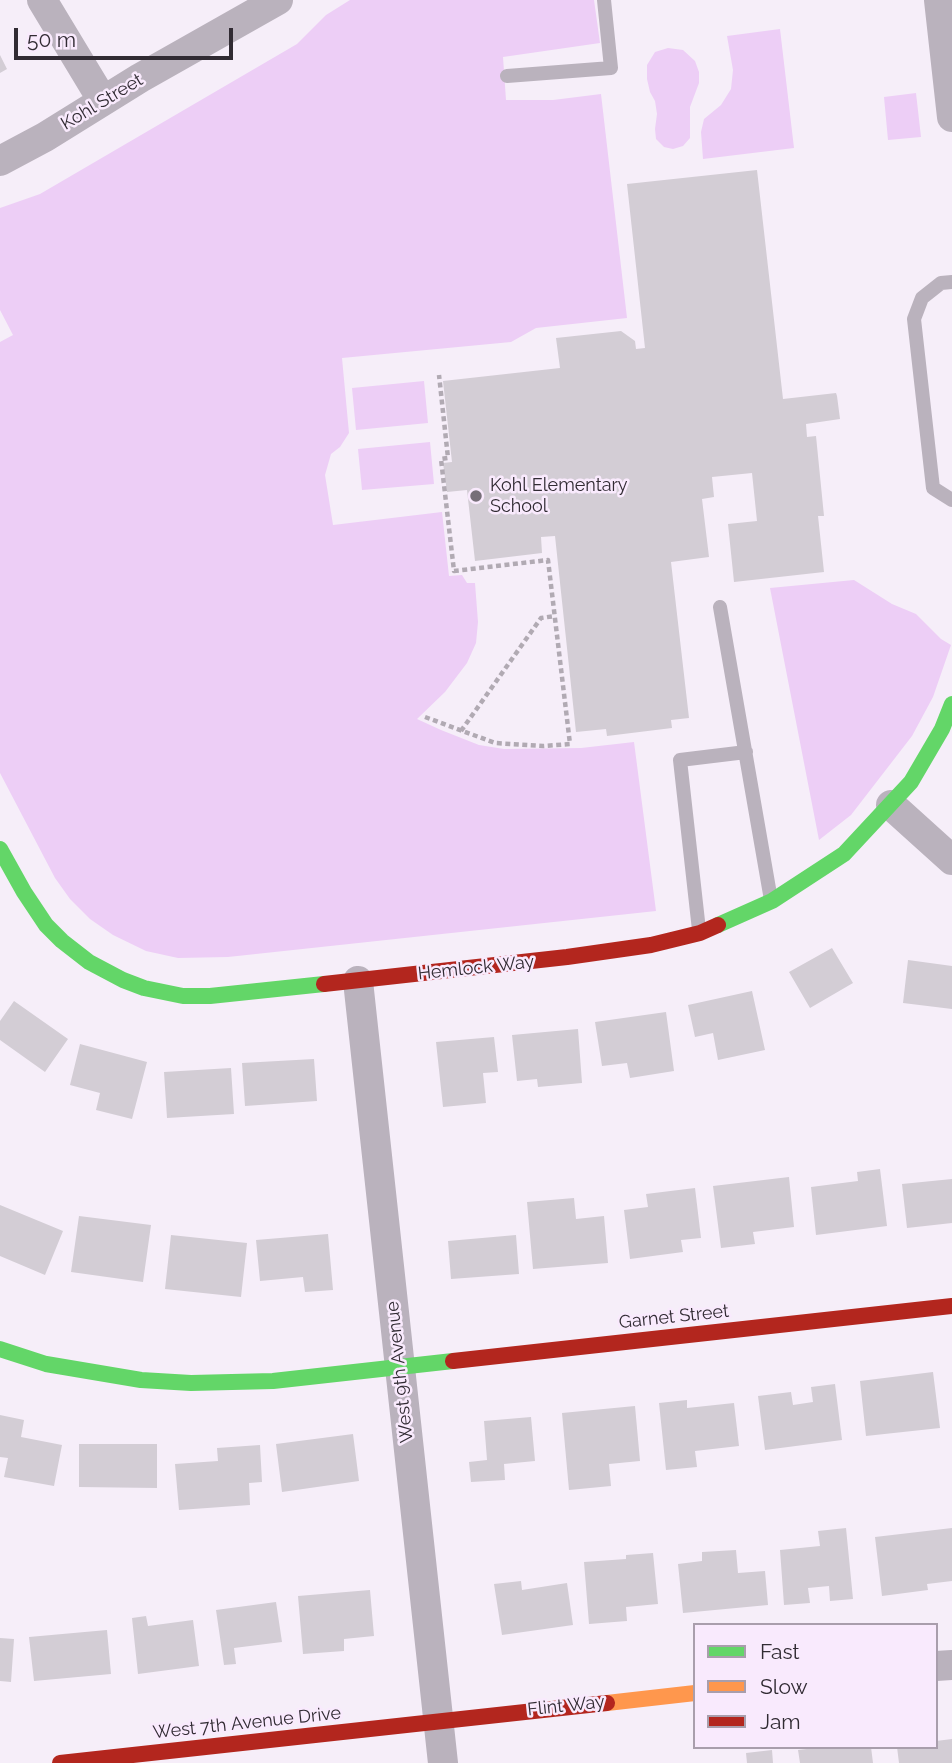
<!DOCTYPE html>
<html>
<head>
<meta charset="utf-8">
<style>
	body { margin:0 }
	#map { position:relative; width:952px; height:1763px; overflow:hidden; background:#f6eef9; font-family:Raleway,sans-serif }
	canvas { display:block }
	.legend { position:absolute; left:693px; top:1623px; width:245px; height:126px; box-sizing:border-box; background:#f9eafd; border:2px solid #a99eac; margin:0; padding:9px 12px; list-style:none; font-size:21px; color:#312b33 }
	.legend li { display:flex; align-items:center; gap:14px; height:35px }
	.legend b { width:35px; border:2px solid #a99eac }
	.scale { position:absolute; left:14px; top:28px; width:219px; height:32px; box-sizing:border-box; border:4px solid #312b33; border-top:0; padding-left:9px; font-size:21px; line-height:24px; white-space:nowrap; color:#312b33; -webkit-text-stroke:5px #f9eafd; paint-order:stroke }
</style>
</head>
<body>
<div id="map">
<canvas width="952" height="1763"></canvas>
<ul class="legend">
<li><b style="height:9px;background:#63d668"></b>Fast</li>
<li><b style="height:9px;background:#ff974d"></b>Slow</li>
<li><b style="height:9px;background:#b3261e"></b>Jam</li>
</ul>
<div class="scale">50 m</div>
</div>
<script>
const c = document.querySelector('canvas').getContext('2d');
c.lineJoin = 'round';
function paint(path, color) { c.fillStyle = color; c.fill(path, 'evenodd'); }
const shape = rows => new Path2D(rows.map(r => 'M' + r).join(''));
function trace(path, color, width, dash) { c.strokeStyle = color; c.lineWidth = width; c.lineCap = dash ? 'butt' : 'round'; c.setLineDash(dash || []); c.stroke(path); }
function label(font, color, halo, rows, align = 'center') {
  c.font = font + ' Raleway,sans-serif'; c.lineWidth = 5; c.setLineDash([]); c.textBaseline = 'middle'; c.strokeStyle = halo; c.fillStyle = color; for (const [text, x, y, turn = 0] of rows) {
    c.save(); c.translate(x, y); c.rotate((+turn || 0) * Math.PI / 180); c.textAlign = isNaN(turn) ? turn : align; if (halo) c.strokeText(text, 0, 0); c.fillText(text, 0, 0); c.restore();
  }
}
paint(shape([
	[350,0,594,0,600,43,503,57,506,100,553,100,601,94,627,318,536,328,511,342,342,358,349,433,340,447,331,454,325,475,333,525,442,512,449,576,462,575,467,583,475,583,478,622,476,643,467,663,445,692,417,719,441,730,479,745,504,749,581,748,634,742,656,911,228,957,178,958,146,951,113,935,90,919,70,899,55,878,0,773,0,342,13,335,0,310,0,208,40,194,297,44,326,15],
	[780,29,794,148,703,159,701,132,704,119,721,105,731,89,733,70,727,36],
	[668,48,683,50,695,61,699,72,699,83,690,107,690,138,683,146,673,149,664,147,656,139,655,129,657,114,655,101,650,92,647,79,647,65,655,52],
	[916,93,921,137,888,140,884,97],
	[424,381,428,423,356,430,352,388],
	[430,442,434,484,362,490,358,449],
	[854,580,892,604,916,614,941,639,951,645,933,697,912,736,851,815,819,840,770,588]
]), '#edcef6');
paint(shape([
	[0,55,7,69,0,73],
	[757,170,783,399,836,393,837,396,840,419,806,424,807,437,816,436,824,516,818,516,824,572,734,582,728,524,757,521,752,473,712,477,714,497,702,499,709,557,671,562,689,718,671,720,672,728,607,736,606,729,576,732,555,536,541,537,542,553,475,561,467,490,447,492,443,463,452,462,443,381,560,368,556,338,621,331,635,341,636,349,645,348,627,184],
	[832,948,853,983,810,1008,789,972],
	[908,960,952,966,952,1009,903,1003],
	[752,991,765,1050,718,1060,713,1033,695,1037,688,1005],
	[14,1001,68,1039,45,1072,0,1040,0,1021],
	[666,1012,674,1071,630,1078,627,1063,602,1066,595,1022],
	[578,1029,582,1083,538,1087,537,1079,517,1081,512,1035],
	[494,1037,498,1072,483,1073,486,1103,443,1107,436,1042],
	[80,1044,147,1062,132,1119,96,1110,100,1093,70,1085],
	[314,1059,317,1101,245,1106,242,1063],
	[231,1068,234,1114,167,1118,164,1072],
	[880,1169,887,1226,816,1235,811,1187,858,1181,857,1172],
	[789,1177,794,1227,753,1232,755,1244,721,1248,713,1186],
	[952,1179,952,1223,907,1228,902,1184],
	[695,1188,701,1238,681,1240,683,1252,630,1259,624,1210,648,1207,646,1194],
	[574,1198,576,1219,604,1216,608,1263,533,1269,527,1202],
	[0,1205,63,1231,45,1275,0,1256],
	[79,1216,151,1225,143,1282,71,1272],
	[328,1234,333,1290,305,1292,303,1277,260,1281,256,1240],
	[171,1235,247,1243,241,1297,165,1289],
	[516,1235,519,1274,451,1279,448,1241],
	[933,1372,940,1428,866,1436,860,1381],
	[835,1384,842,1440,765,1450,758,1396,791,1392,793,1405,813,1402,811,1387],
	[687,1400,687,1408,734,1403,739,1446,695,1451,697,1467,666,1470,659,1403],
	[635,1406,640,1461,609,1464,611,1486,569,1490,562,1413],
	[0,1415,24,1420,21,1437,62,1445,54,1486,4,1477,8,1458,0,1457],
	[531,1417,535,1461,504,1464,505,1480,471,1482,469,1462,487,1460,484,1421],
	[353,1434,359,1481,282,1492,276,1444],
	[79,1444,157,1444,157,1488,79,1487],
	[260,1445,262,1482,249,1483,250,1505,179,1510,175,1464,218,1461,217,1448],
	[846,1528,853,1599,830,1601,829,1586,808,1588,810,1603,784,1605,780,1550,820,1546,818,1531],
	[952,1528,952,1581,927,1584,928,1590,882,1596,875,1537],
	[736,1550,738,1573,765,1571,768,1605,683,1613,678,1564,702,1561,702,1552],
	[653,1553,658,1604,626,1607,627,1621,589,1624,584,1562,626,1559,626,1555],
	[521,1581,522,1590,567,1583,573,1625,502,1635,494,1584],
	[370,1590,374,1636,344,1639,344,1651,303,1654,298,1596],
	[276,1602,282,1642,234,1648,236,1664,224,1665,216,1610],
	[146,1616,148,1626,193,1620,199,1666,138,1674,132,1618],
	[107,1630,111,1674,34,1681,29,1637],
	[0,1638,14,1639,11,1682,0,1681],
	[952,1739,952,1763,899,1763,897,1747,936,1747,936,1741],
	[824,1747,871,1747,873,1763,800,1763,798,1750],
	[772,1750,773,1763,747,1763,746,1753]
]), '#d3cdd5');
trace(shape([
	[425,717,495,743,543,746,570,744,548,560,454,571,441,459,448,458,439,375],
	[461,731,541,618,555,616]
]), '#b1aab3', 4.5, [5, 3.5]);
trace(shape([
	[507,76,611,68,604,0],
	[952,282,941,283,922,298,914,319,933,488,952,500],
	[720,607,771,900],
	[699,930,680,760,746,752]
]), '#bab2bd', 14);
trace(shape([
	[42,0,103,101],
	[939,0,952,117],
	[0,161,45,137,140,78,278,0],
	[891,805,952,860],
	[358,981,443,1763],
	[936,1666,952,1665]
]), '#bab2bd', 30);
trace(shape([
	[0,849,24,892,46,925,62,941,89,962,123,980,144,988,183,996,210,996,324,984],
	[718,925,772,901,844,854,911,782,942,729,952,704],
	[0,1349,46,1364,141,1380,191,1383,273,1381,453,1361]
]), '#63d668', 16);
trace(shape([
	[607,1703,695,1693]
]), '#ff974d', 16);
trace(shape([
	[324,984,567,957,651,945,700,933,718,925],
	[453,1361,952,1306],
	[60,1763,607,1703]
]), '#b3261e', 16);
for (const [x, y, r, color] of [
	[476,496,7,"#766f78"]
]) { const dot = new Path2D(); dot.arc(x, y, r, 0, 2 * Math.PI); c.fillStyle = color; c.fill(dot); trace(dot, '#f9eafd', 2.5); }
label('18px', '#312b33', '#f9eafd', [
	["Kohl Street",102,102,-31],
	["Hemlock Way",476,968,-6],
	["Garnet Street",674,1317,-6],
	["West 9th Avenue",400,1372,-96],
	["Flint Way",566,1706,-6],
	["West 7th Avenue Drive",247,1723,-6]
]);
label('18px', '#312b33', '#f9eafd', [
	["Kohl Elementary",490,486],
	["School",490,507]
], 'left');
</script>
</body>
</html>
